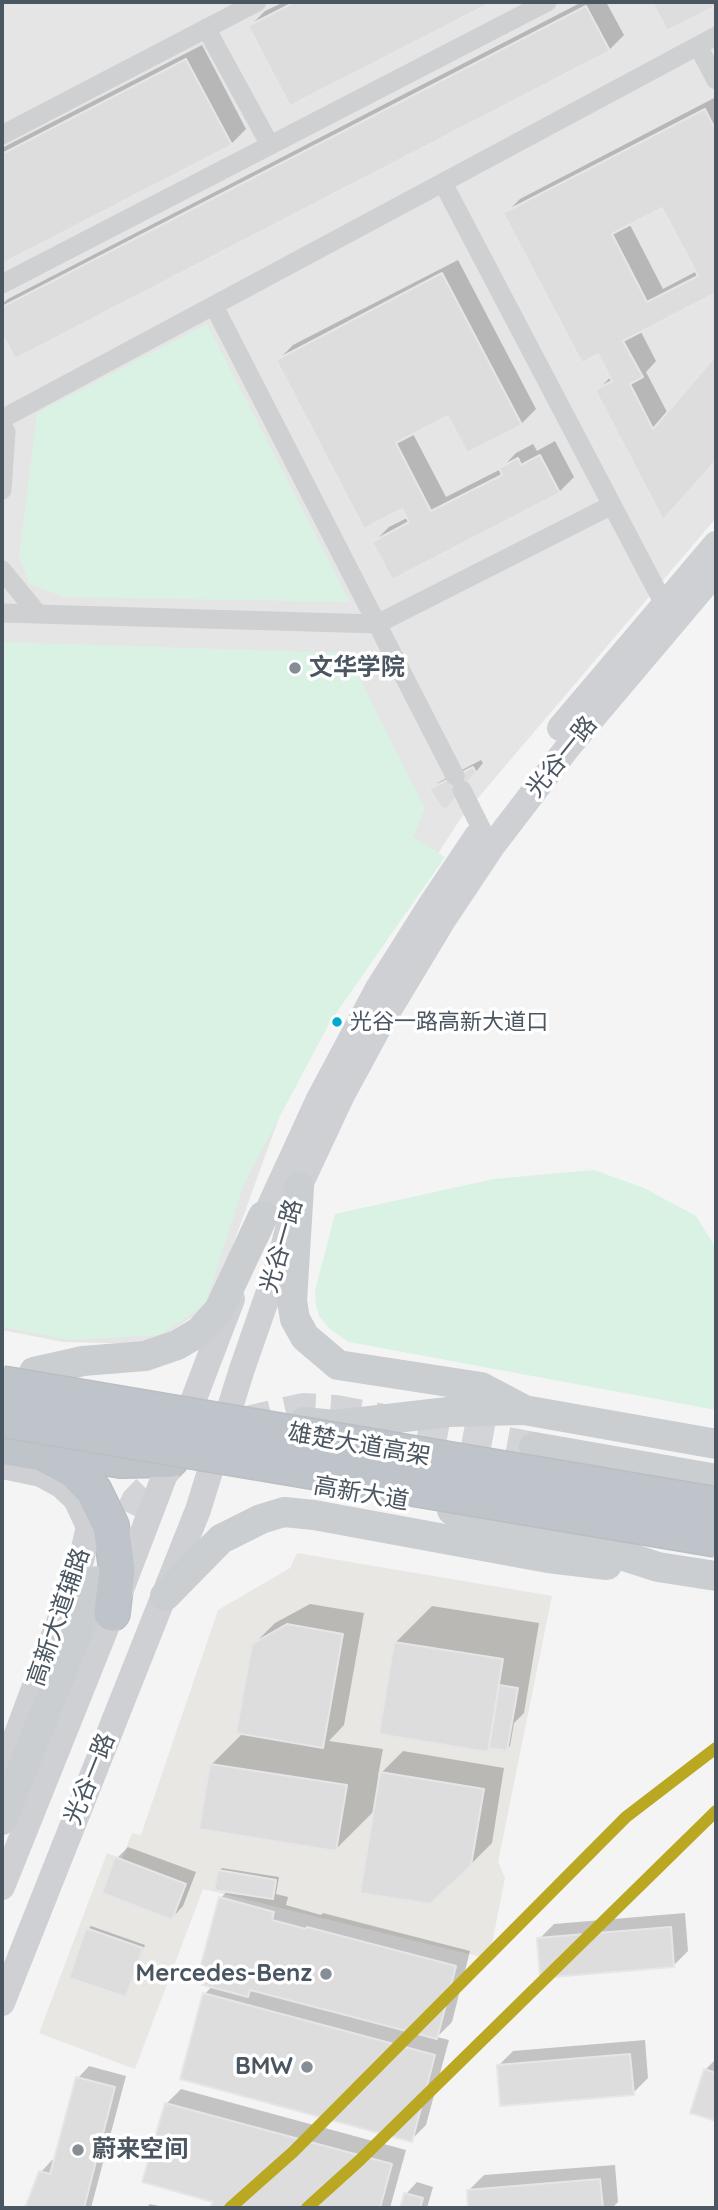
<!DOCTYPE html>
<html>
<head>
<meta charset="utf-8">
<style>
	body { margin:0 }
	#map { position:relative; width:718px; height:2210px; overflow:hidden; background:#f4f4f4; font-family:Quicksand,sans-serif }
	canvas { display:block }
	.frame { position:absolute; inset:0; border:4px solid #4a5661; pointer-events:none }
</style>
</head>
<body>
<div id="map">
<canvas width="718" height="2210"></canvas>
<div class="frame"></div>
</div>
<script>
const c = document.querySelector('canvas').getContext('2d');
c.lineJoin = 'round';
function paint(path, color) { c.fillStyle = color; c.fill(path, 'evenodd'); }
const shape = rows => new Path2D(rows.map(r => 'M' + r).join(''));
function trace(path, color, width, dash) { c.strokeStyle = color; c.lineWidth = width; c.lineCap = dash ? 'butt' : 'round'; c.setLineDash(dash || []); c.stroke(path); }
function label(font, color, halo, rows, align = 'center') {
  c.font = font + ' Quicksand,"Noto Sans SC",sans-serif'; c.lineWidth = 7; c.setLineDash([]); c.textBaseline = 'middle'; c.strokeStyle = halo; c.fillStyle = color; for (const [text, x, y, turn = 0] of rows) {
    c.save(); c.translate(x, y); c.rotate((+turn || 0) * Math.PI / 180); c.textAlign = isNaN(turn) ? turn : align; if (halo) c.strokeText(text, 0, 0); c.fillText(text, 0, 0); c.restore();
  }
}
paint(shape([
	[297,1553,552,1596,498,1862,505,1878,489,1959,203,1889,135,2069,39,2033,107,1853,122,1859,132,1833,141,1835,218,1610,290,1568]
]), '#e8e7e3');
paint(shape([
	[2,2,716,2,716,518,461,818,295,1074,211,1305,150,1344,63,1342,2,1330]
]), '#e6e5e6');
paint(shape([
	[207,324,350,602,64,597,29,584,19,557,37,413],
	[2,642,347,653,425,808,413,837,445,857,330,1022,244,1184,205,1305,160,1335,72,1340,2,1327],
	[594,1170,644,1188,696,1216,716,1248,716,1410,349,1342,331,1330,319,1316,316,1305,315,1291,335,1214,494,1179]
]), '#d9f2e3');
paint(shape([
	[284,2,489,2,291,104,250,26,265,11],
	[582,2,606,2,624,35,609,50,15,357,2,331,2,304,8,299],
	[202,45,246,129,231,144,2,262,2,148],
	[716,97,716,291,640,330,656,361,646,372,668,414,716,357,716,460,678,503,597,390,612,376,599,352,505,214,520,199],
	[663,206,697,271,663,289,629,223],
	[458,260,536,409,521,424,449,413,412,432,446,497,501,469,516,453,533,444,537,451,555,441,574,477,559,492,374,542,389,527,409,517,403,507,278,360,293,345],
	[481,760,483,763,453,800,432,789,439,782],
	[310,1604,364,1613,344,1725,329,1741,383,1749,378,1776,403,1751,504,1768,492,1843,470,1865,376,1809,336,1849,211,1765,243,1733,253,1645,275,1623],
	[432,1606,539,1623,524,1713,514,1723,510,1746,507,1749,491,1747,487,1750,396,1642],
	[128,1847,196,1872,183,1906,172,1918,117,1858],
	[222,1868,279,1877,276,1894,288,1897,286,1905,321,1915,323,1913,470,1951,452,2022,437,2037,449,2040,426,2125,411,2140,205,1994,213,1985,221,1898,228,1890,219,1871],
	[685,1913,688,1951,673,1966,539,1939,554,1924],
	[91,1926,145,1945,128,1992,125,1995,88,1929],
	[645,2040,648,2078,633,2093,498,2066,513,2051],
	[716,2059,716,2119,692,2111,705,2070],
	[89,2066,126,2076,91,2208,27,2208,41,2172,52,2160,55,2161,78,2078],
	[181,2089,406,2150,390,2208,212,2208,215,2200,166,2104],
	[615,2165,618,2202,612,2208,470,2208,469,2190,484,2175],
	[417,2182,433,2187,427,2208,402,2208,406,2194],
	[150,2204,168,2208,146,2208]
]), '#0003');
const building = shape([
	[295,2,493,2,290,106,248,26,295,2],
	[652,2,716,2,716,6,667,31,652,2],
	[586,6,610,51,15,359,2,334,2,307,586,6],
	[186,59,232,145,2,264,2,154,186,59],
	[705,109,716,131,716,293,623,341,643,377,630,384,653,429,716,355,716,461,663,520,595,390,612,381,598,354,582,363,503,213,705,109],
	[662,208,698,276,647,302,612,234,662,208],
	[442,273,522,425,467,453,448,416,396,443,431,511,502,475,499,468,518,458,521,465,540,455,560,493,392,580,372,542,409,522,402,509,364,529,276,360,442,273],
	[473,767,476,772,446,810,440,806,429,789,473,767],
	[287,1624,343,1634,323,1748,236,1733,252,1644,287,1624],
	[394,1642,503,1659,488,1752,379,1734,394,1642],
	[499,1685,518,1688,507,1751,489,1748,499,1685],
	[210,1764,347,1785,336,1851,199,1829,210,1764],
	[380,1772,484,1789,471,1866,430,1904,360,1893,380,1772],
	[115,1857,186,1884,172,1920,102,1893,115,1857],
	[218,1870,276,1880,273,1899,214,1890,218,1870],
	[219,1897,274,1912,272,1920,306,1929,307,1927,456,1966,437,2039,250,1990,248,1997,196,1983,219,1897],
	[671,1927,674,1967,540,1978,537,1938,671,1927],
	[86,1928,143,1948,126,1997,69,1978,86,1928],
	[203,1993,435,2055,412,2142,180,2079,203,1993],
	[630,2054,634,2095,500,2106,497,2065,630,2054],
	[704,2069,716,2073,716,2121,690,2113,704,2069],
	[76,2077,115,2087,84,2208,25,2208,39,2171,50,2174,76,2077],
	[165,2103,392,2164,380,2208,210,2208,213,2202,142,2182,165,2103],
	[600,2179,603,2208,468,2208,467,2190,600,2179],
	[404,2193,423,2198,420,2208,400,2208,404,2193]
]);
paint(building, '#ddddde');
trace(building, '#e5e6e7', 2);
trace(shape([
	[242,1422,303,1408,336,1410,534,1447],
	[110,1554,136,1501,172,1464]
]), '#d2d4d7', 30, [30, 15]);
const highway = shape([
	[2,1446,42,1453,82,1454,121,1460,171,1459],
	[42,1453,74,1470,94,1491,111,1526,117,1570,112,1613]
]);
trace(highway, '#b9bec3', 38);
trace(shape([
	[206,28,270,145],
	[698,46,716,80],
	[2,135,257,2],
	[443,183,664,604],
	[2,284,547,2],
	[214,306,455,776],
	[2,419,716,36],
	[2,425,6,432,2,490],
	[2,570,38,614],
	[2,613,377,624,612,505],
	[462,790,482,830]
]), '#ced0d2', 19);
trace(shape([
	[560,728,716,544],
	[256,1236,319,1099,377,990,432,903,477,836],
	[2,1466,41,1474,61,1485,76,1499,89,1527,79,1569,2,1774],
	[2,1887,112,1613,232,1299],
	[2,2003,198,1510,242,1369,280,1260,299,1187,342,1095,381,1023,443,920,493,845,568,747,716,572]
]), '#ced0d4', 26);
trace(shape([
	[299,1187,292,1301,295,1319,305,1337,338,1365,481,1387,521,1408],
	[34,1372,83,1361,145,1356,177,1345,199,1332,219,1310,263,1216],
	[304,1422,335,1425,448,1412,524,1410,716,1444],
	[534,1447,716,1479],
	[452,1510,596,1547,658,1567,716,1576],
	[165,1596,221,1539,261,1519,284,1512,314,1515,548,1558,607,1565],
	[2,1820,98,1581]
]), '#caced1', 30);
trace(highway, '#bec4c9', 35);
const highwayBridge = shape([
	[2,1384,716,1505],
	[2,1419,716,1539]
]);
trace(highwayBridge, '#b9bec3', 38, []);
trace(highwayBridge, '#bec4c9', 35);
trace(shape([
	[230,2208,293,2152,626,1817,716,1748],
	[307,2208,360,2160,716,1811]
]), '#baa722', 12);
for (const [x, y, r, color] of [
	[295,668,7,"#868d94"],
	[337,1022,6,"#00a9ce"],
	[326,1974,7,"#868d94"],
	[307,2067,7,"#868d94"],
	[78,2150,7,"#868d94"]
]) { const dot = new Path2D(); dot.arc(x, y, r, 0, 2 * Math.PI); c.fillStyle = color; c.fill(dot); trace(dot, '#fff', 2.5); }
label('22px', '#4a5661', '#fff', [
	["光谷一路高新大道口",350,1022]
], 'left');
label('bold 24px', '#4a5661', '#fff', [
	["文华学院",309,668],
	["Mercedes-Benz",312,1974,"right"],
	["BMW",293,2067,"right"],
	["蔚来空间",92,2150]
], 'left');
label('24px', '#4a5661', '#fff', [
	["光谷一路",562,757,-51],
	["光谷一路",282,1246,-74],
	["雄楚大道高架",359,1445,10],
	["高新大道",361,1494,10],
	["高新大道辅路",59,1617,-71],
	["光谷一路",90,1779,-68]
]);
</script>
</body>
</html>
